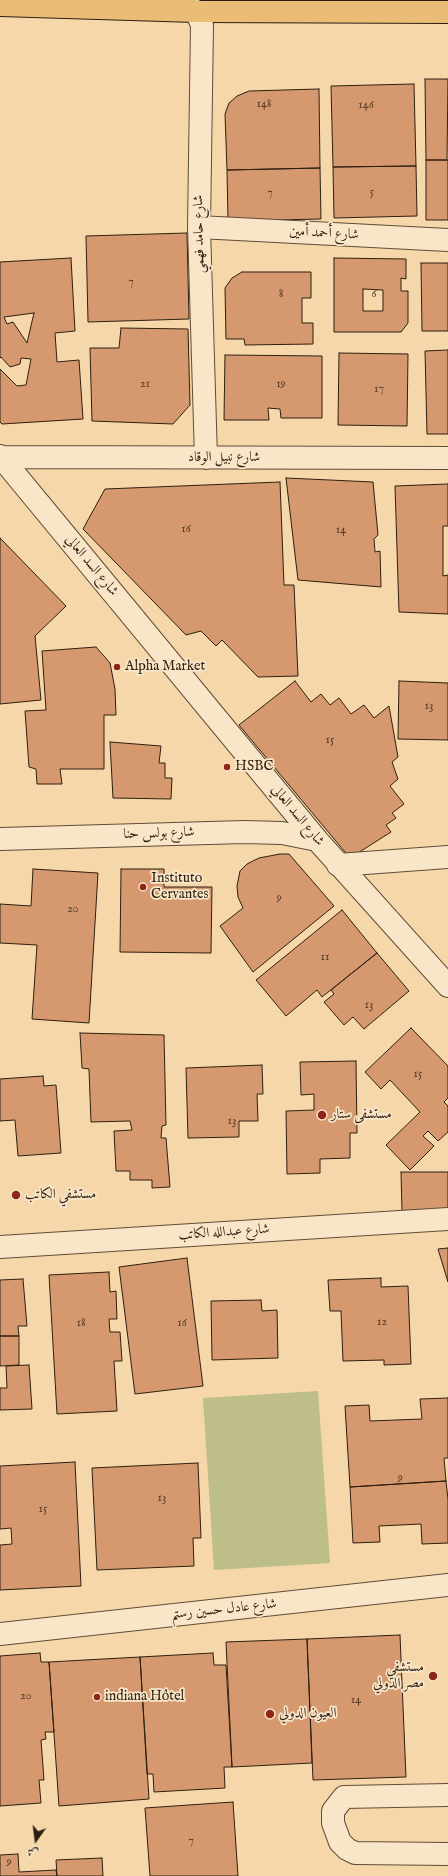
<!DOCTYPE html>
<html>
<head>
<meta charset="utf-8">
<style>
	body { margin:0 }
	#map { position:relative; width:448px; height:1876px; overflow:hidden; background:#f6d7aa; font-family:"IM FELL English",Amiri,serif }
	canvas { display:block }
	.north { position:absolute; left:16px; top:1820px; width:40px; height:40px; -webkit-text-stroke:3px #f9e5c8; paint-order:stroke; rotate:194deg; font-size:11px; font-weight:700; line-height:16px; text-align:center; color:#2d1f10 }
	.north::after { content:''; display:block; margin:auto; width:14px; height:18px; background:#2d1f10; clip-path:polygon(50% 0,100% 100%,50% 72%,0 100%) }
</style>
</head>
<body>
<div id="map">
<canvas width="448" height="1876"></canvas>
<div class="north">ش</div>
</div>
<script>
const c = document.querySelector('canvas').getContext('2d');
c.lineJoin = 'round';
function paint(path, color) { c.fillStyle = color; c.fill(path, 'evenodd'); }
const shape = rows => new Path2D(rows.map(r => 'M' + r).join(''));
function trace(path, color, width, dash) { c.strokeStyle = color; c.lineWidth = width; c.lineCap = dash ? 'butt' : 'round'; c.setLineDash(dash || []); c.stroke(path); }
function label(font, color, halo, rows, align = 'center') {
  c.font = font + ' "IM FELL English",Amiri,serif'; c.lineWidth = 3.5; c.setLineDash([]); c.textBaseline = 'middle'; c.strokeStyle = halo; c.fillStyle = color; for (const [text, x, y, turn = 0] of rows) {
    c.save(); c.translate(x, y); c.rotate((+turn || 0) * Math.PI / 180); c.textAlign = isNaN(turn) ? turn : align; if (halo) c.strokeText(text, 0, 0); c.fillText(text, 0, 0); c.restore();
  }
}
paint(shape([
	[318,1391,330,1563,214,1570,203,1398]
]), '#bdbe88');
const building = shape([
	[425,79,448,79,447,160,426,160,425,79],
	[414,84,416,166,333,167,331,86,414,84],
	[319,89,320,168,227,170,225,114,229,103,237,96,249,91,319,89],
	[426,160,448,160,448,220,426,220,426,160],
	[416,166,417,216,334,218,333,167,416,166],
	[320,168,321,219,228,221,227,170,320,168],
	[187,233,189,319,88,322,86,236,187,233],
	[71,258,75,331,55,333,57,362,79,360,83,419,2,424,0,422,0,369,17,386,26,385,31,359,21,358,20,364,10,367,1,357,0,358,0,262,71,258],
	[34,313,27,343,13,322,7,324,4,317,34,313],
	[334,258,406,259,406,279,401,278,401,291,408,291,408,323,401,332,334,332,334,258],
	[363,289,383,290,383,311,363,311,363,289],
	[421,263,448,263,448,331,422,331,421,263],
	[242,272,311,272,311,298,302,298,302,323,313,323,313,344,245,345,244,339,226,339,225,288,232,278,242,272],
	[121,328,188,329,190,405,173,424,92,421,90,348,119,348,121,328],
	[448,350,448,434,427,434,425,351,448,350],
	[339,353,408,354,407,426,338,425,339,353],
	[225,355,322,356,322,418,281,418,280,409,268,408,269,420,224,420,225,355],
	[286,478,373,482,378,535,374,539,375,552,380,551,381,587,298,580,286,478],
	[280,482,284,585,294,585,298,676,258,677,222,640,216,646,201,631,186,635,83,529,105,489,280,482],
	[448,484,448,526,443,526,443,576,448,575,448,614,399,612,395,486,448,484],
	[0,538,66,606,35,636,41,700,0,704,0,538],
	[96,647,110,663,115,689,116,715,104,715,104,769,60,769,62,784,37,784,36,769,29,767,25,711,46,710,42,651,96,647],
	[295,681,311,702,321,694,330,705,339,698,351,714,364,705,374,718,389,706,398,757,392,762,398,779,390,786,404,804,392,813,396,818,386,825,391,832,350,858,239,725,295,681],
	[399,681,448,683,448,740,398,739,399,681],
	[110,742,161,746,159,763,165,763,165,778,172,778,171,799,113,798,110,742],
	[280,854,289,854,334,906,253,972,220,926,243,908,238,897,237,886,240,871,247,864,259,858,280,854],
	[33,869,98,873,89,1023,32,1019,37,945,0,943,0,904,31,906,33,869],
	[121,869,164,869,164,887,212,887,211,953,120,952,121,869],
	[342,910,377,953,322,997,317,990,286,1016,256,980,342,910],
	[377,953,409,991,364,1029,353,1017,344,1025,324,1002,334,994,331,990,377,953],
	[411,1028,448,1066,448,1098,444,1102,448,1106,448,1132,438,1141,428,1131,423,1136,434,1146,410,1170,386,1145,420,1112,390,1080,381,1089,365,1072,411,1028],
	[80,1033,164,1035,166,1125,162,1126,161,1138,166,1138,170,1187,152,1188,152,1180,130,1180,130,1171,116,1171,114,1131,132,1130,130,1121,91,1122,89,1069,82,1068,80,1033],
	[356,1061,357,1133,350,1133,350,1158,320,1159,320,1173,287,1174,286,1111,314,1110,314,1094,301,1095,300,1062,356,1061],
	[262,1065,263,1094,257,1094,258,1121,239,1121,239,1137,188,1138,186,1068,262,1065],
	[43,1076,44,1086,56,1085,61,1153,18,1156,15,1120,0,1121,0,1079,43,1076],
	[401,1172,448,1172,448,1210,402,1212,401,1172],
	[448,1248,448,1282,438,1249,448,1248],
	[187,1258,203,1386,135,1394,119,1267,187,1258],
	[109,1272,110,1292,116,1291,117,1319,109,1319,110,1332,120,1332,122,1361,114,1361,117,1411,57,1414,49,1275,109,1272],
	[381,1278,381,1287,408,1286,411,1364,384,1365,384,1360,343,1361,341,1311,330,1311,328,1280,381,1278],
	[23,1279,27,1326,18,1326,19,1336,0,1336,0,1280,23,1279],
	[261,1300,262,1311,277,1310,278,1358,212,1360,211,1301,261,1300],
	[0,1336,19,1336,19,1365,0,1366,0,1336],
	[29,1365,32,1409,0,1410,0,1388,7,1388,6,1366,29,1365],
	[448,1398,448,1458,444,1458,446,1481,350,1487,345,1406,369,1405,370,1421,422,1419,420,1399,448,1398],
	[75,1462,81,1586,0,1590,0,1545,12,1544,11,1528,0,1529,0,1466,75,1462],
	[198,1463,201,1538,193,1538,194,1566,97,1570,92,1468,198,1463],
	[446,1481,448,1499,448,1543,422,1544,421,1524,379,1526,380,1542,353,1543,350,1487,446,1481],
	[400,1635,406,1777,313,1780,307,1639,400,1635],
	[307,1639,312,1763,232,1767,226,1642,307,1639],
	[40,1653,41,1662,49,1662,54,1732,45,1732,46,1739,41,1740,44,1780,39,1780,41,1803,0,1806,0,1656,40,1653],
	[213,1653,214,1665,226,1665,232,1767,224,1767,225,1788,154,1792,153,1774,147,1774,140,1657,213,1653],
	[140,1657,149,1799,59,1806,49,1662,140,1657],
	[233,1802,238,1876,150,1876,145,1808,233,1802],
	[18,1854,19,1872,56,1870,57,1876,0,1876,0,1855,18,1854],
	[102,1858,103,1876,57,1876,56,1860,102,1858]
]);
paint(building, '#d6996f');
trace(building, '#2d1f10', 1);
const minor = shape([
	[196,11,202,25,199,227,206,458],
	[199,227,448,240],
	[0,456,317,840,448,986],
	[0,457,448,458],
	[0,839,244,832,282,833,317,840],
	[338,865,448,857],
	[0,1247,448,1219],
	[0,1634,448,1585],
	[448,1795,344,1797,333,1811,333,1823,340,1842,347,1849,355,1853,448,1854]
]);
const major = shape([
	[0,5,196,11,448,12]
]);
trace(minor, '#5f4d36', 24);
trace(major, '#2d1f10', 24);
trace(minor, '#f9e5c8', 22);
trace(major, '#ebbc75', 22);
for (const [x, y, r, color] of [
	[117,667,4,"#8f2418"],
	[227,767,4,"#8f2418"],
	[143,887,4,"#8f2418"],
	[322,1115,5,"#8f2418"],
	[16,1195,5,"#8f2418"],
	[433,1676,5,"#8f2418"],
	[97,1697,4,"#8f2418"],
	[270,1714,5,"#8f2418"]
]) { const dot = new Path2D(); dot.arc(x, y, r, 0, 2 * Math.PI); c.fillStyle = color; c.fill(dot); trace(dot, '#f9e5c8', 1.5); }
label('12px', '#573e28', null, [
	["148",264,105],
	["146",366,106],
	["5",372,193],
	["7",270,194],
	["7",131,283],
	["8",281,295],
	["6",374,295],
	["21",145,385],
	["19",281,385],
	["17",379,390],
	["16",186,530],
	["14",341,531],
	["13",429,707],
	["15",330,741],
	["9",279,899],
	["20",73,910],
	["11",325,958],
	["13",369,1006],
	["15",418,1075],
	["13",232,1122],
	["12",382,1323],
	["18",81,1324],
	["16",182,1324],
	["9",400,1479],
	["13",162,1499],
	["15",43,1510],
	["20",26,1697],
	["14",356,1701],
	["7",191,1842],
	["9",9,1863]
]);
label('14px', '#2d1f10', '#f9e5c8', [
	["شارع حامد فهمي",200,234,-91],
	["شارع أحمد أمين",324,234,3],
	["شارع نبيل الوقاد",224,458],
	["شارع السد العالي",91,566,50],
	["شارع السد العالي",297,816,50],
	["شارع بولس حنا",159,834,-2],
	["شارع عبدالله الكاتب",224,1233,-4],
	["شارع عادل حسين رستم",224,1610,-6]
]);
label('14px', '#2d1f10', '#f9e5c8', [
	["Alpha Market",125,667],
	["HSBC",235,767],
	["Instituto",151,879],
	["Cervantes",151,895],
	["مستشفى ستار",331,1115],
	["مستشفي الكاتب",25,1195],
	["مستشفي",424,1668,"right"],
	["مصر الدولي",424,1684,"right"],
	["indiana Hôtel",105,1697],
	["العيون الدولي",279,1714]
], 'left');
</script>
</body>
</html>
